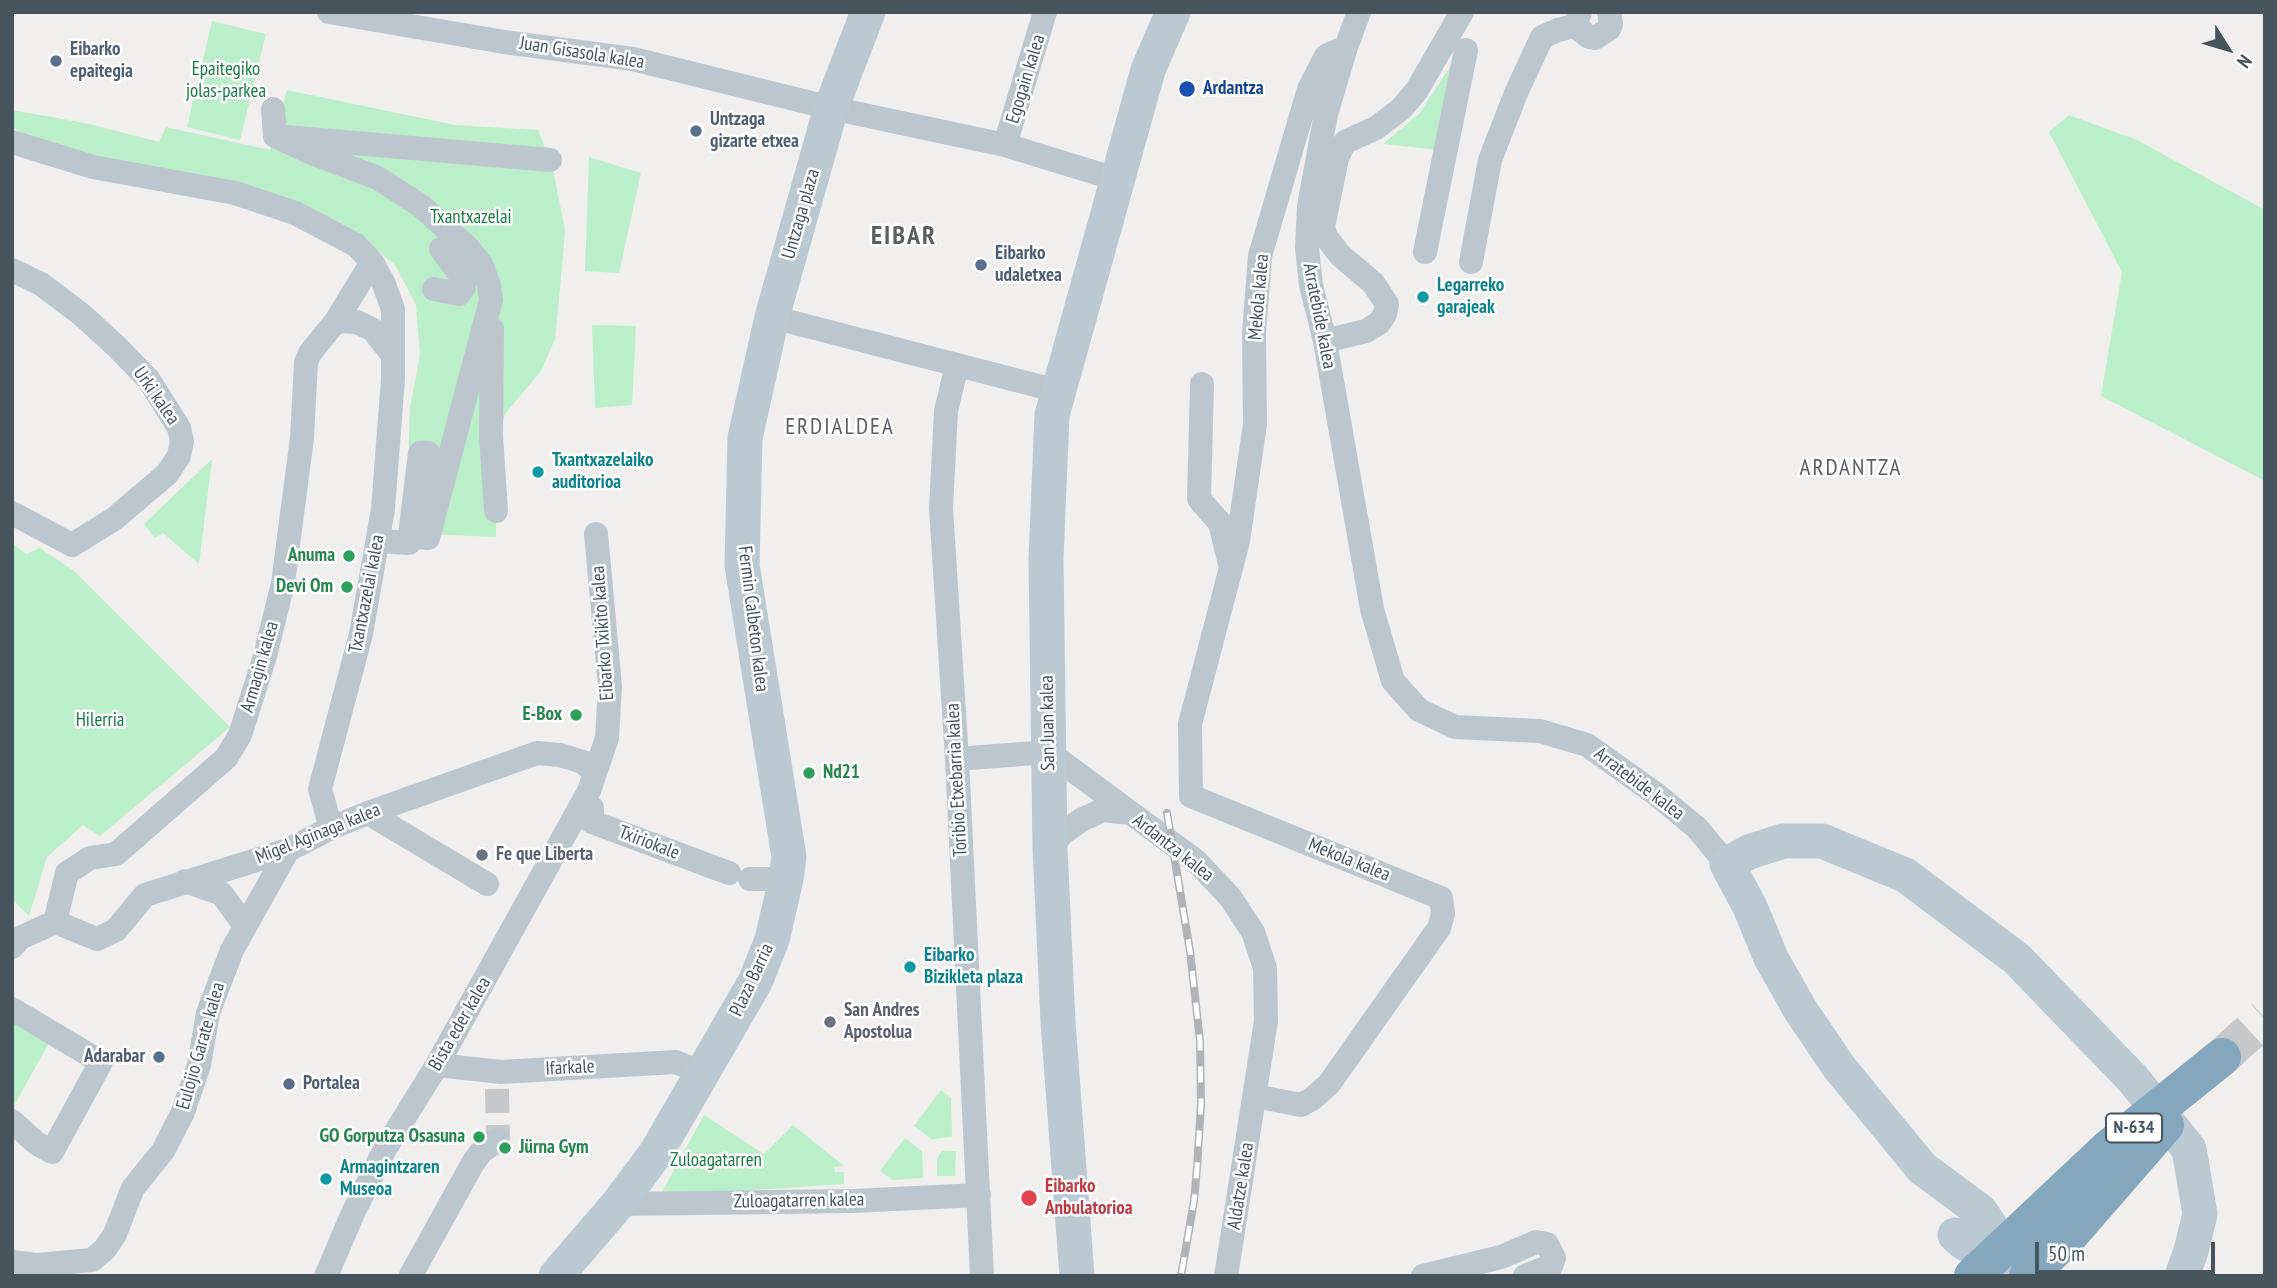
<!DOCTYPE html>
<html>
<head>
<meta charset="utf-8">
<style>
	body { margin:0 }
	#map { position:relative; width:2277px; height:1288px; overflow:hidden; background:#f1eeee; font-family:"PT Sans Narrow",sans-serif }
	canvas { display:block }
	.frame { position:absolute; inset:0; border:14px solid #46545c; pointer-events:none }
	.north { position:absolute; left:2193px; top:14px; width:70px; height:70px; -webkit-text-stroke:5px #fff; paint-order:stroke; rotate:127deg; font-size:19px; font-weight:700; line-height:28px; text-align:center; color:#46545c }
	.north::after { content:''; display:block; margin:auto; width:24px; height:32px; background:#46545c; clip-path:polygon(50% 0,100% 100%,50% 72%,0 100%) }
	.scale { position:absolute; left:2035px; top:1242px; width:180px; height:32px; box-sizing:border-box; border:4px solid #46545c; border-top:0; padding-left:9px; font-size:21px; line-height:24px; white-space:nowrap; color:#46545c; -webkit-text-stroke:5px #fff; paint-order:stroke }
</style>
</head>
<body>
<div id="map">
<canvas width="2277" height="1288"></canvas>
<div class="frame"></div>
<div class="north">N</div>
<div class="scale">50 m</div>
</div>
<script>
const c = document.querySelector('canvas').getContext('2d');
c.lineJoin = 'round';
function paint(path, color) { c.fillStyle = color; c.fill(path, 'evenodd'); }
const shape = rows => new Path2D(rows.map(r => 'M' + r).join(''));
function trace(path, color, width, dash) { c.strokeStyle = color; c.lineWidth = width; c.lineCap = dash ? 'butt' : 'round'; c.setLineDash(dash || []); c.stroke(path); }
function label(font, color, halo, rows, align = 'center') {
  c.font = font + ' "PT Sans Narrow",sans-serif'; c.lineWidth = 5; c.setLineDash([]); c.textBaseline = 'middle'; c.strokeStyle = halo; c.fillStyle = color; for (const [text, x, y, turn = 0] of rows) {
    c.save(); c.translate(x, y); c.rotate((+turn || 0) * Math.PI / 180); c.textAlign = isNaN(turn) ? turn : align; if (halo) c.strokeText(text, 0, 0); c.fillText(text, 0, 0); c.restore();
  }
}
paint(shape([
	[212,21,266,34,240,140,187,127],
	[1463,47,1440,150,1383,144,1419,114],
	[287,90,455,125,538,130,552,166,565,229,560,289,555,339,541,371,505,414,496,441,496,537,406,533,410,407,420,355,416,305,395,265,365,240,54,151,12,127,12,110,90,124,159,142,166,127,270,150],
	[2069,115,2137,140,2265,210,2265,481,2101,396,2122,272,2049,132],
	[589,157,641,173,619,273,585,271],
	[592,325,636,326,632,405,595,408],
	[212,459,199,564,163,533,155,538,144,524],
	[12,543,26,554,40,548,74,571,230,727,100,836,83,825,47,857,29,916,12,899],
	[12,1023,49,1043,15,1104,12,1102],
	[941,1090,951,1098,952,1137,931,1139,914,1126],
	[704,1115,764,1154,793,1125,844,1166,834,1167,835,1172,844,1172,844,1184,667,1196,663,1194,663,1190],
	[905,1138,922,1151,923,1178,893,1180,880,1171],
	[942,1151,956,1151,955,1176,937,1176,937,1158]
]), '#bbefc9');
trace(shape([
	[497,1089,498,1140]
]), '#c6c8ca', 24, [24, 12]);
trace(shape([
	[2222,1057,2265,1018]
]), '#c6c8ca', 38, [38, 19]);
trace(shape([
	[329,12,504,42,633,59,831,108,1005,145,1116,179],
	[1359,12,1346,47,1326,114,1309,206,1307,248,1311,285,1325,341,1372,609,1393,681,1419,710,1455,727,1540,731,1587,745,1656,794,1697,828,1727,864],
	[1580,12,1577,20,1580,30,1589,37,1595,38,1609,29,1611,24,1609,12],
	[273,109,275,136],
	[12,142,93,167,235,193,295,213,356,245,372,262,383,282,393,309,393,379,383,509,361,634,320,789,331,828],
	[1005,145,1045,12],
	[1425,252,1466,50],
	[1471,262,1490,160,1516,93,1542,37,1558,30,1578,25],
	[12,270,41,284,82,315,117,347,149,380,179,428,182,441,179,456,167,474,114,519,72,545,12,513],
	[434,289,459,294,464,287,462,277,441,249],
	[772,317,1058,391],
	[336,321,372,262],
	[492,329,491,436,496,511],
	[1325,341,1366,331,1379,323,1385,314,1387,304,1373,283,1340,255,1326,237,1323,227,1337,158,1345,142,1376,128,1401,109,1417,90,1462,12],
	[957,365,946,411,941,508,957,759,982,1276],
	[1202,384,1199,499,1220,523,1230,564],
	[378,541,409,543,420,453,428,453,420,537,428,538,491,300,489,285,481,264,467,247,421,206,378,178,309,152,275,136,550,160],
	[957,759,1048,752,1196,861,1230,897,1253,932,1265,968,1266,1021,1226,1276],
	[583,804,592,808,592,822,729,873],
	[368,813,487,884],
	[1050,848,1063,833,1081,820,1103,810,1129,813],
	[750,879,786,879],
	[185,881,222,894,245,926],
	[55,922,67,873,90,858,116,854,226,758,240,735,265,656,283,583,302,438,306,362,310,353,336,321,357,322,373,330,392,354],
	[55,922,97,939,116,930,145,895,288,850,331,828,368,813,537,753,560,755,583,762,594,772],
	[12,947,20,938,55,922],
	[12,1009,101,1062,52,1152,36,1143,12,1121],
	[437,1065,501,1072,676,1062,702,1073],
	[1255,1096,1301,1105,1312,1099,1329,1084,1439,928,1443,914,1441,898,1191,796,1190,724,1238,541,1255,424,1254,333,1260,256,1309,89,1326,56,1346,47],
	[618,1204,852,1201,979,1195],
	[12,1262,36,1265,92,1260,105,1249,115,1234,133,1188,163,1151,183,1112,199,1065,208,1013,232,950,288,850],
	[411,1275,473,1163,482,1151,498,1140],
	[326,1276,353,1213,385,1149,437,1065,589,791,607,738,610,686,596,534],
	[1423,1276,1501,1257,1536,1242,1547,1244,1554,1258,1551,1266,1525,1276]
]), '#bcc7cd', 24);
trace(shape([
	[1955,1235,1964,1243,1984,1251,2017,1248],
	[556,1276,618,1204,656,1153,755,982,772,940,786,879,789,857,742,565,745,438,772,317,831,108,868,12],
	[1077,1276,1058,1022,1050,848,1046,559,1052,415,1148,70,1173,12],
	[1991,1276,1996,1265,1998,1251,1993,1230,1980,1211,1922,1168,1839,1067,1801,1011,1771,958,1750,907,1727,864,1749,852,1783,841,1822,841,1905,875,2017,959,2133,1079,2189,1149,2200,1214,2191,1251,2182,1276]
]), '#bbc9d2', 35);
trace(shape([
	[1973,1276,2109,1148,2222,1057],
	[2028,1276,2071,1233,2165,1125]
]), '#84a7be', 38);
const rail = shape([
	[1167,813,1190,951,1200,1041,1201,1104,1197,1168,1194,1201,1181,1276]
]);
trace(rail, '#b0b4b8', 8);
trace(rail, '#fff', 5, [16]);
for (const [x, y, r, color] of [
	[56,61,7,"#5c6f8a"],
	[1187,89,9,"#1a4fb4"],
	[696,131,7,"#5c6f8a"],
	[981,265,7,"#5c6f8a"],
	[1423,297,7,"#0f9aa8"],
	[538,472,7,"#0f9aa8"],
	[349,556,7,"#2e9e5b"],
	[347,587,7,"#2e9e5b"],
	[576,715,7,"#2e9e5b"],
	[809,773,7,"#2e9e5b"],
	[482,855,7,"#6b7280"],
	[910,967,7,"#0f9aa8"],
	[830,1022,7,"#6b7280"],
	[159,1057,7,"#5c6f8a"],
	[289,1084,7,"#5c6f8a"],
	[479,1137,7,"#2e9e5b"],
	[505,1148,7,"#2e9e5b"],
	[326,1179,7,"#0f9aa8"],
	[1029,1198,9,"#e0444e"]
]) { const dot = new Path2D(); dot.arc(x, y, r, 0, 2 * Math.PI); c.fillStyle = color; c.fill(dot); trace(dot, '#fff', 2.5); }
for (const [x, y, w] of [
	[2134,1128,56]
]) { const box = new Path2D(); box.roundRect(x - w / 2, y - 14.5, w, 29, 5); c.fillStyle = '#fff'; c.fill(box); trace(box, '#46545c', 2); }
label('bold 18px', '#46545c', null, [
	["N-634",2134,1128]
]);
label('bold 19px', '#4e5e75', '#fff', [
	["Eibarko",70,50],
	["epaitegia",70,72],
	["Untzaga",710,120],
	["gizarte etxea",710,142],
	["Eibarko",995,254],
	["udaletxea",995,276],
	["Adarabar",145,1057,"right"],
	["Portalea",303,1084]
], 'left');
label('19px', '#46545c', '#fff', [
	["Juan Gisasola kalea",582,53,9],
	["Egogain kalea",1026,79,-73],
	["Untzaga plaza",801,214,-74],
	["Mekola kalea",1259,297,-85],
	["Arratebide kalea",1319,316,79],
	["Urki kalea",156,396,55],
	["Txantxazelai kalea",367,594,-79],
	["Fermin Calbeton kalea",753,619,83],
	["Eibarko Txikito kalea",603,633,-94],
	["Armagin kalea",260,667,-74],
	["San Juan kalea",1048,723,-91],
	["Toribio Etxebarria kalea",957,780,-93],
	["Arratebide kalea",1639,784,37],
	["Migel Aginaga kalea",318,834,-22],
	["Txiriokale",649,843,21],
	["Ardantza kalea",1173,848,38],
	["Mekola kalea",1349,860,22],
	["Plaza Barria",752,980,-65],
	["Bista eder kalea",460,1024,-60],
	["Eulojio Garate kalea",201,1046,-74],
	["Ifarkale",570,1068,-3],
	["Aldatze kalea",1241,1186,-81],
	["Zuloagatarren kalea",799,1201,-1]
]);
label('19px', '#157e3d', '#fff', [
	["Epaitegiko",226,70],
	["jolas-parkea",226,92],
	["Txantxazelai",471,218],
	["Hilerria",100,721],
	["Zuloagatarren",716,1161]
]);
label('bold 19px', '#164399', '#fff', [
	["Ardantza",1203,89]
], 'left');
label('bold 19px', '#0d838f', '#fff', [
	["Legarreko",1437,286],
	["garajeak",1437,308],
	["Txantxazelaiko",552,461],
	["auditorioa",552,483],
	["Eibarko",924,956],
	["Bizikleta plaza",924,978],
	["Armagintzaren",340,1168],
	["Museoa",340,1190]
], 'left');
label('bold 19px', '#27864d', '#fff', [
	["Anuma",335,556],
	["Devi Om",333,587],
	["E-Box",562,715],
	["Nd21",823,773,"left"],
	["GO Gorputza Osasuna",465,1137],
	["Jürna Gym",519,1148,"left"]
], 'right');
label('bold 19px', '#5b616d', '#fff', [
	["Fe que Liberta",496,855],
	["San Andres",844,1011],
	["Apostolua",844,1033]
], 'left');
label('bold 19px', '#be3a42', '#fff', [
	["Eibarko",1045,1187],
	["Anbulatorioa",1045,1209]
], 'left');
c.letterSpacing = '2px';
label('23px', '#5a5f63', '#fff', [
	["ERDIALDEA",840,427],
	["ARDANTZA",1851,468]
]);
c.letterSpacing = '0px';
c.letterSpacing = '2px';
label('bold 26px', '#5a5f63', '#fff', [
	["EIBAR",904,237]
]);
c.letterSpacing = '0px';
</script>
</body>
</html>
